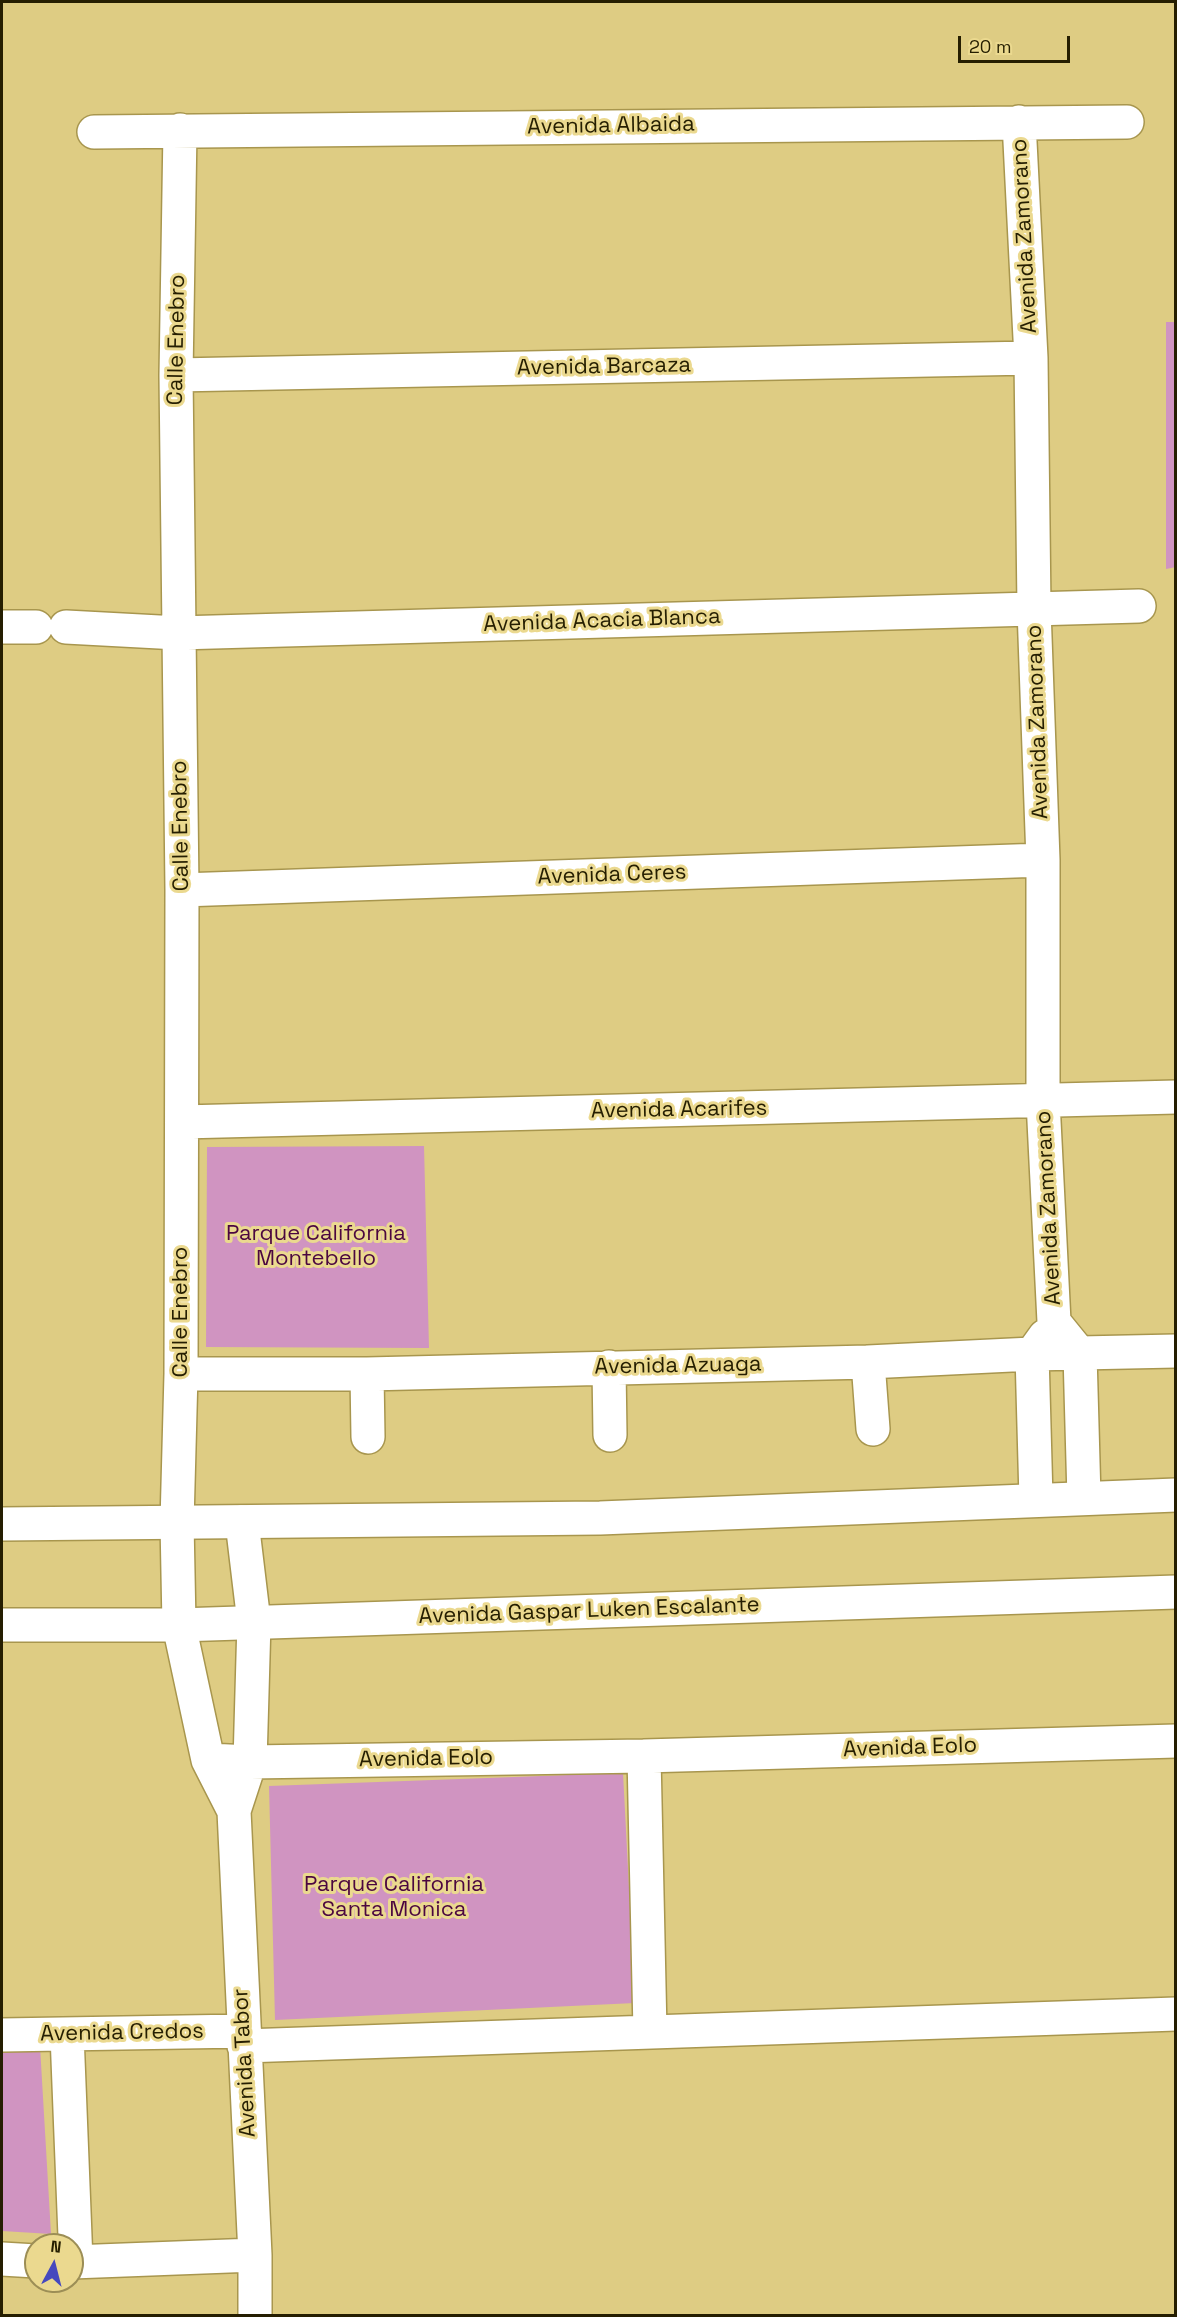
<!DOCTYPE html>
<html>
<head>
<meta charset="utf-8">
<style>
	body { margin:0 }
	#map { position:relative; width:1177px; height:2317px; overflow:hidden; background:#decc83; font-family:"Space Grotesk",sans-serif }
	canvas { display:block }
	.frame { position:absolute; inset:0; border:3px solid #251e01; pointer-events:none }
	.north { position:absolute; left:24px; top:2233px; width:60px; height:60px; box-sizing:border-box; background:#ebd98f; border:2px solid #9c8e56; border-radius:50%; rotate:7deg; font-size:16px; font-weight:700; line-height:24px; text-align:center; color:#251e01 }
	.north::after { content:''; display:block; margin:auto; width:21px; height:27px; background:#4649be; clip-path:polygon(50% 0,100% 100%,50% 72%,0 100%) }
	.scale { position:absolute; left:958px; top:36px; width:112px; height:27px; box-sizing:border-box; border:3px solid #251e01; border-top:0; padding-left:8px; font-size:18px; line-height:21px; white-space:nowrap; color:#251e01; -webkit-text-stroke:4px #ebd98f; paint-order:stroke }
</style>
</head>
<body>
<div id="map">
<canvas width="1177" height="2317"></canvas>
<div class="frame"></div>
<div class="north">N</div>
<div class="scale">20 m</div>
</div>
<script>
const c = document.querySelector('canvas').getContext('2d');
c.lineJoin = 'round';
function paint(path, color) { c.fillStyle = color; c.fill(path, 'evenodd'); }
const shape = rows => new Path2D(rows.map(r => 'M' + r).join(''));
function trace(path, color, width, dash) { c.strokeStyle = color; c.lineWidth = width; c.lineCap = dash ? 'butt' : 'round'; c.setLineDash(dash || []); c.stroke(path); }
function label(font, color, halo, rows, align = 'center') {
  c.font = font + ' "Space Grotesk",sans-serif'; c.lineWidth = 6; c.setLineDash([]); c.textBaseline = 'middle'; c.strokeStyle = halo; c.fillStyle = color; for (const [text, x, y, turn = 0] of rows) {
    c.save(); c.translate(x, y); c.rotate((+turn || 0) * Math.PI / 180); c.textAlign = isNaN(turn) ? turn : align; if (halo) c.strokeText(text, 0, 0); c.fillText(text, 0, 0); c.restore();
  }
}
paint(shape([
	[1166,322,1176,322,1176,567,1166,569],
	[424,1146,429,1348,206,1347,207,1147],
	[623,1773,635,2003,275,2020,269,1786],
	[2,2046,40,2046,51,2234,2,2231]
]), '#d094c1');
const street = shape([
	[1019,122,1031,358,1034,609,1043,860,1043,1101,1054,1322,1080,1354,1084,1498],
	[180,130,176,375,182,890,181,1374,177,1522,179,1625,208,1760,234,1811],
	[94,132,1127,122],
	[176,375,1031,358],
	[2,627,36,627],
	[66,627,178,633,1139,606],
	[182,890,1043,860],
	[182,1122,1176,1097],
	[868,1362,873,1429],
	[609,1367,610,1435],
	[181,1374,367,1374,868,1362,1032,1354,1176,1351],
	[367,1374,368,1437],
	[1036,1499,1032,1354,1045,1336],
	[242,1522,254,1622,250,1762,234,1811,255,2255,255,2316],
	[644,1756,650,2032],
	[208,1760,250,1762,644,1756,1176,1741],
	[67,2034,76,2262],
	[2,2035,243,2031],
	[244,2046,1176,2014],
	[2,2259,36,2261],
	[72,2262,255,2255]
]);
const secondary = shape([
	[2,1524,600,1518,1176,1495],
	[2,1625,179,1625,1176,1592]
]);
trace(street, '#a8964e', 36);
trace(secondary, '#a8964e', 36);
trace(street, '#fff', 33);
trace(secondary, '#fff', 33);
label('22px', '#251e01', '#ebd98f', [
	["Avenida Albaida",611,126,-1],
	["Avenida Zamorano",1025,236,-93],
	["Calle Enebro",177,340,-89],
	["Avenida Barcaza",604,367,-1],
	["Avenida Acacia Blanca",602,621,-2],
	["Avenida Zamorano",1038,722,-92],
	["Calle Enebro",181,826,-91],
	["Avenida Ceres",612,875,-2],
	["Avenida Acarifes",679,1110,-1],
	["Avenida Zamorano",1049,1208,-93],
	["Calle Enebro",181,1312,-90],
	["Avenida Azuaga",678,1366,-1],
	["Avenida Gaspar Luken Escalante",589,1611,-2],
	["Avenida Eolo",910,1748,-2],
	["Avenida Eolo",426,1759,-1],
	["Avenida Credos",122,2033,-1],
	["Avenida Tabor",245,2063,-93]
]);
label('22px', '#4b0640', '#ebd98f', [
	["Parque California",316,1234],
	["Montebello",316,1259],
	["Parque California",394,1885],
	["Santa Monica",394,1910]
]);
</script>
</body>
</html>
